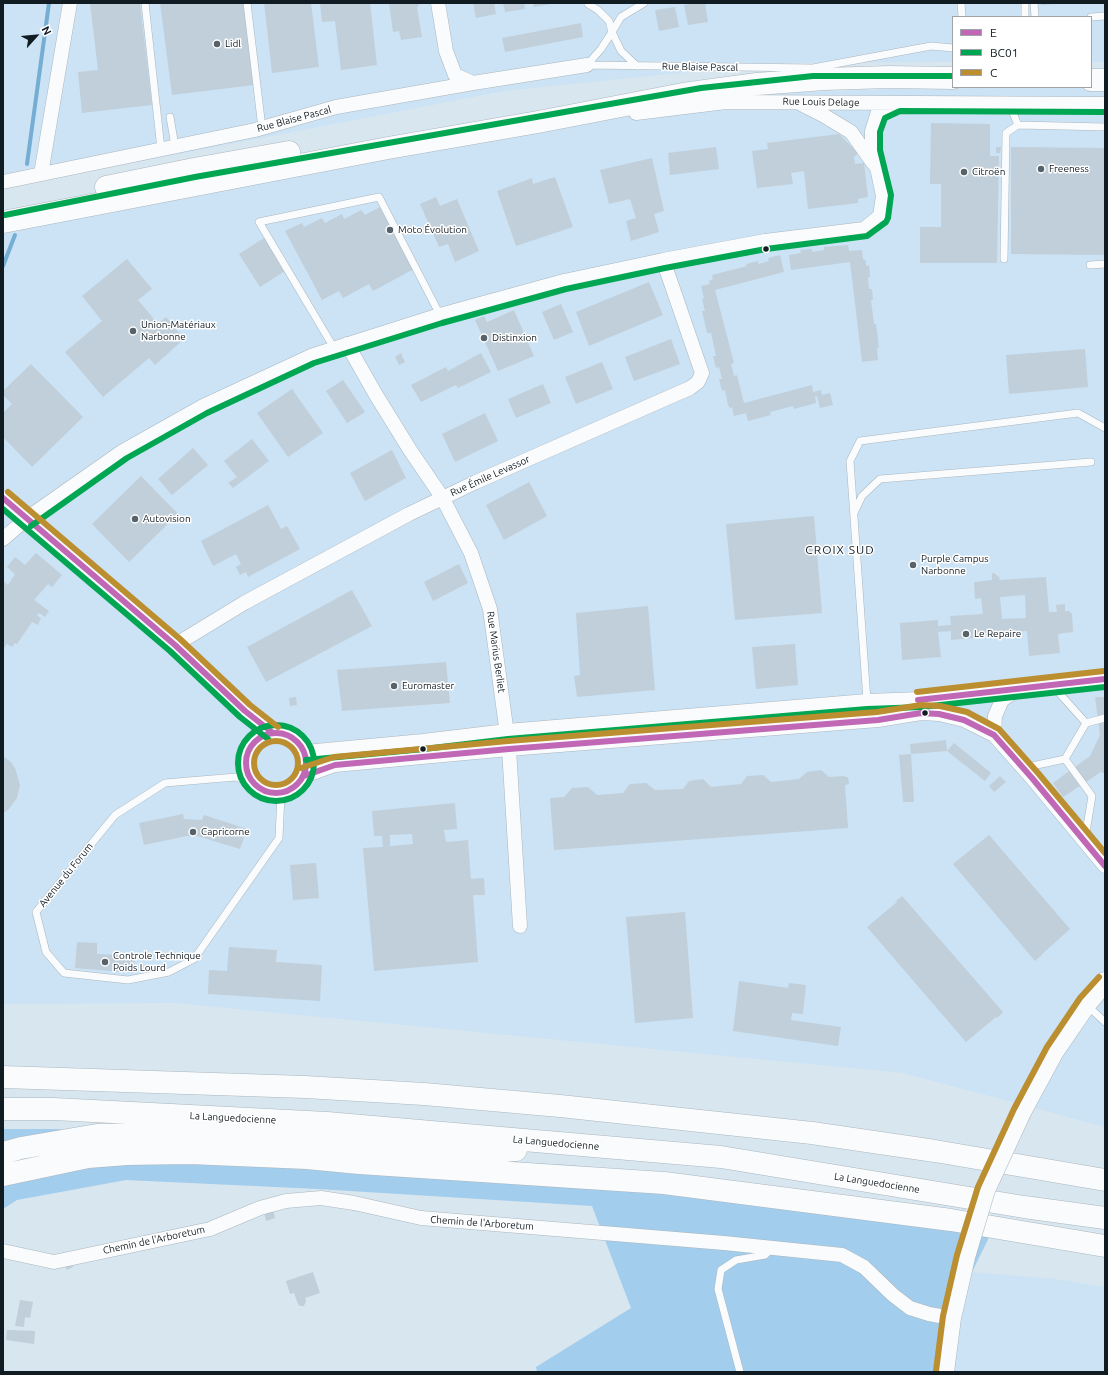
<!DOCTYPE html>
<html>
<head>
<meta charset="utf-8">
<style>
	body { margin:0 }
	#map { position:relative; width:1108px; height:1375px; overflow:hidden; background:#d8e6f0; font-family:Ubuntu,sans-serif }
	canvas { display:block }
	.frame { position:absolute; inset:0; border:4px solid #111b22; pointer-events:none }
	.legend { position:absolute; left:952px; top:16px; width:140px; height:72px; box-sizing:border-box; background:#fff; border:1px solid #a0a4a7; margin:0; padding:5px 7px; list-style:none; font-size:12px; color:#111b22 }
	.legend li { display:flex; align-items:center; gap:8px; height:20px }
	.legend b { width:20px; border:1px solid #a0a4a7 }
	.north { position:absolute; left:16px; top:16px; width:40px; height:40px; -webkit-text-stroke:3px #fff; paint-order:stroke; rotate:63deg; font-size:11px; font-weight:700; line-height:16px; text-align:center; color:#111b22 }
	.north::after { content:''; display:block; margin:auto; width:14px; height:18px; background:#111b22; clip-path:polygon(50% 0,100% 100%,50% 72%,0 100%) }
</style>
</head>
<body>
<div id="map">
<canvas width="1108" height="1375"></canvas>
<div class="frame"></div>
<ul class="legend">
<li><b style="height:5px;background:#c068b5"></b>E</li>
<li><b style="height:5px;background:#00a651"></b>BC01</li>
<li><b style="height:5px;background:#bb8e30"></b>C</li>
</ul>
<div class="north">N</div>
</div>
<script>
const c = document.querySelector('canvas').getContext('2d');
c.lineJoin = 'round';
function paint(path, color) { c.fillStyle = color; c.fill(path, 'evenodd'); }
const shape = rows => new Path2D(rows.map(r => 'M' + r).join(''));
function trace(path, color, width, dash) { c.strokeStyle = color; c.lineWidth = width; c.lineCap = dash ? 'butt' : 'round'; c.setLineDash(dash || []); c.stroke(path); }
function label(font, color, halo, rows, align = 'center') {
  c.font = font + ' Ubuntu,sans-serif'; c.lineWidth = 3; c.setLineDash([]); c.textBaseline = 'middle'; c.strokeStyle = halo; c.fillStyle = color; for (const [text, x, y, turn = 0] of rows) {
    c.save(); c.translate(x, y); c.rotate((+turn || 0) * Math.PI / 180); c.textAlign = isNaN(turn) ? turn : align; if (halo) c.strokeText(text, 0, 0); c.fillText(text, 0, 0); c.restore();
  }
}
paint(shape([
	[3,3,1105,3,1105,62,1091,62,1091,17,953,17,953,62,774,63,504,91,3,188],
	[1105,85,1105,1127,903,1073,175,1003,3,1004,3,229,746,94,953,87,1091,87],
	[972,1272,1055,1279,1105,1287,1105,1372,955,1372,956,1330]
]), '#cbe3f5');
paint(shape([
	[3,1129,63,1129,3,1143],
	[143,1143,569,1165,689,1177,998,1219,972,1272,956,1330,955,1372,537,1372,536,1367,631,1308,592,1206,318,1189,126,1180,17,1200,3,1209,3,1167]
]), '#a2cdec');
trace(shape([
	[27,164,49,3],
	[3,266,15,235]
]), '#75add3', 4);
paint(shape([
	[90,3,140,3,152,105,82,113,78,72,98,70],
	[160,3,244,3,254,85,172,95],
	[264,3,311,3,319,67,272,73],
	[320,3,370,3,377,65,341,70,335,21,322,22],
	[389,3,418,3,419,6,417,7,422,37,401,40,399,31,393,32],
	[473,3,494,3,496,14,476,18],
	[503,3,524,3,525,9,505,12],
	[533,3,551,3,551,4,534,7],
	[695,3,705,3,708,22,688,25,684,5],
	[1041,3,1053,3,1053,4,1041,5],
	[675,7,679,27,659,31,655,10],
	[581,23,583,37,505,52,502,38],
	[931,123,990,124,990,156,999,156,997,263,920,263,920,227,941,227,941,184,930,184],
	[839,134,858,153,854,157,855,164,864,163,868,197,858,199,858,203,808,209,804,171,791,173,793,184,757,188,752,151,768,149,767,143],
	[716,147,719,169,670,175,668,153],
	[996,147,1001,147,1000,153,996,153],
	[1011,147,1105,148,1105,255,1011,254],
	[652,158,664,211,654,214,659,232,631,241,626,221,636,218,630,199,609,204,600,170],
	[555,177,573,227,516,246,497,191,532,178,533,184],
	[436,197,440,206,457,199,479,251,455,262,448,244,439,247,420,204],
	[382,206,414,269,373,291,369,284,343,298,339,291,322,300,285,231,302,223,304,227,322,218,325,223,342,214,344,219,361,210,365,215],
	[264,238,285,271,260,287,239,254],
	[848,245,849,251,862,250,863,259,866,261,866,266,869,265,870,277,868,277,869,289,872,289,873,300,871,300,874,324,876,324,879,347,877,348,878,360,862,362,850,262,791,270,789,255,801,253,800,250,812,249,812,252,824,250,824,247],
	[780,255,784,272,715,290,734,363,731,364,734,376,737,375,744,403,812,385,813,392,821,390,822,395,830,393,833,405,820,408,817,396,815,396,816,403,794,409,793,406,770,412,771,415,748,421,746,413,734,416,732,407,730,408,728,405,725,390,722,391,719,379,722,379,719,367,716,368,713,356,716,356,711,333,707,333,702,311,705,311,702,299,704,298,701,286,710,284,709,281,713,279,712,275,747,266,746,264,758,261,758,264,769,261,768,258],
	[127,259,152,289,138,300,158,324,166,317,184,339,155,365,149,358,103,397,65,352,102,321,82,296],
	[649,282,663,315,589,346,576,312],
	[561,304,573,332,554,340,542,312],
	[514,310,534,356,498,371,475,320,484,316,487,322],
	[671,339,680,364,634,381,625,357],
	[1085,349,1088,387,1009,394,1006,355],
	[401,353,405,362,399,365,395,357],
	[481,353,491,372,458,388,456,385,421,402,411,385,446,367,448,371],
	[602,362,613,389,576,404,565,377],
	[31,364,83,417,32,467,3,437,3,413,12,404,3,395,3,391],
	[343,380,365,412,347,423,326,391],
	[543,384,551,403,516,418,508,399],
	[292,389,323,433,288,457,257,413],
	[485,413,498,441,455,462,442,434],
	[252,439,269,461,233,488,228,483,237,477,224,461],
	[193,448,208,465,172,495,158,479],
	[392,450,406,478,365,501,350,473],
	[141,476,178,514,129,562,92,524],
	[529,482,547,516,504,540,486,505],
	[268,505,281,529,287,526,300,549,248,577,246,572,240,575,236,567,241,564,236,554,213,566,201,541],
	[814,516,822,613,735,620,726,524],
	[36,553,62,575,52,587,48,584,34,600,49,611,45,617,39,613,37,616,41,618,38,625,32,622,17,644,15,643,12,647,7,644,3,649,3,581,8,585,15,574,7,567,15,557,25,565],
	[459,564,468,583,433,601,424,582],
	[994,573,1000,578,999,580,1046,577,1049,612,1057,612,1056,605,1065,604,1065,611,1069,611,1072,614,1073,632,1058,634,1060,653,1029,656,1027,631,984,634,985,637,951,640,951,631,938,632,941,657,902,660,900,623,938,620,938,626,951,625,950,616,983,614,981,598,975,599,974,583,975,582,992,580,992,574],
	[1025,595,1026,618,1002,619,1000,597],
	[352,590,372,626,266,682,247,647],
	[648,606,655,690,577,697,574,676,580,675,576,613],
	[795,644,798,685,756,689,752,647],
	[446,662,450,703,342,711,337,670],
	[296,697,297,705,290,706,289,698],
	[1095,697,1105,697,1105,774,1101,772,1063,797,1053,783,1090,756,1100,735],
	[946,740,947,751,954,743,991,773,985,781,947,751,911,754,914,802,903,802,899,755,911,754,910,744],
	[3,756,11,762,15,768,20,785,17,798,8,810,3,813],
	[821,770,829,777,845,776,845,777,848,777,849,784,845,785,848,828,554,850,550,798,564,797,572,788,588,787,597,795,623,793,630,784,646,783,655,790,683,789,689,781,703,779,711,787,741,784,747,776,763,775,771,782,799,779,807,772],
	[1000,776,1006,782,994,792,989,786],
	[455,803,457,829,444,830,446,842,468,840,471,879,484,878,485,895,473,895,478,962,374,971,363,848,383,847,382,836,374,836,372,811],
	[412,834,413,844,390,846,390,835],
	[183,814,184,819,202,820,204,815,247,829,240,849,197,836,187,836,144,845,139,823],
	[989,835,1070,929,1041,955,1042,955,1035,961,953,864],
	[316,863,319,898,293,900,290,865],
	[902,896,1003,1012,997,1018,996,1017,966,1042,867,927,897,902,896,901],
	[685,912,693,1018,635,1023,626,917],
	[77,942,97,943,97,954,135,956,134,973,75,968],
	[229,947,277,950,276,962,322,965,320,1001,208,994,209,970,227,971],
	[739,981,788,988,789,983,806,985,803,1014,792,1013,791,1020,841,1027,838,1046,733,1031],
	[273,1209,275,1218,266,1221,264,1211],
	[71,1261,73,1267,67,1270,64,1264],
	[313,1272,320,1293,305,1298,306,1301,304,1306,300,1306,298,1304,294,1293,290,1294,286,1281],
	[20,1300,33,1302,30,1318,25,1317,24,1327,15,1326],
	[7,1330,35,1331,34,1344,6,1340]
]), '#c1cfda');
const lane = shape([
	[145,3,161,149],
	[247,3,262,128],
	[961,3,962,17],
	[1025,3,1025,17],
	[1034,3,1035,17],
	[1091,17,1105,16],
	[587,65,813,68,931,46,953,48],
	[587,65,601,49,612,32,609,21,598,10,588,4],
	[637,66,621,51,612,32,621,17,644,3],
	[1009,103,1018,125,1105,127],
	[170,117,175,146],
	[1004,259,1006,133,1018,125],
	[1090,265,1105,264],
	[334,348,259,222,379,197,440,315],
	[854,513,862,496,880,479,1091,462],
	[1056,684,1060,694,1086,723],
	[867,701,850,461,860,441,1078,413,1105,428],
	[1065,759,1092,796,1087,826,1086,841],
	[1021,765,1032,766,1065,759,1086,723,1105,718],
	[254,784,236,777,165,783,115,815,36,912,46,952,64,973,128,980,169,972,194,959,279,838,281,794],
	[1089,1004,1092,1010,1105,1022],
	[740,1372,718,1289,721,1270,736,1260,765,1255,771,1249]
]);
const street = shape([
	[438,3,446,51,455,75,473,83],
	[801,104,823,115,851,132,873,163],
	[636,113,726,102,1105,104],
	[41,174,70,3],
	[3,182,255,130,336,107,473,83,587,65],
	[347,344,376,395,410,450,442,497,471,553,490,609,509,749,520,926],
	[3,498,175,645,245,711,273,733],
	[3,539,26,519,123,451,203,406,311,356,440,315,564,281,663,260,765,241,864,229,880,216,883,196,878,172,872,151,872,131,878,112,898,103],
	[175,645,244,603,409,514,476,482,690,388,698,382,702,373,663,260],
	'246 763a30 30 0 1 1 60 0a30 30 0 1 1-60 0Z',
	[994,735,995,716,1002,700,1017,690],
	[305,752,423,741,507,731,867,701,921,699,1105,679],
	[304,776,335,765,509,749,878,720,921,713,939,714,964,720,994,735,1032,778,1105,866],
	[3,1251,54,1262,210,1229,260,1208,286,1201,321,1198,354,1203,421,1218,724,1243,842,1255,864,1267,893,1295,910,1308,929,1314,951,1318]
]);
const secondary = shape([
	[1021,1112,1054,1051,1087,1003,1105,982],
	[944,1372,951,1318,965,1257]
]);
const primary = shape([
	[1091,80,1105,80],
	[106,187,194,169,289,152],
	[3,222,388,148,538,122,683,94,757,84,824,79,889,77,953,78]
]);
const highway = shape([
	[3,1077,305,1087,424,1094,560,1106,812,1133,935,1151,1105,1180],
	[3,1109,54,1109,327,1123,721,1157,1024,1207,1105,1218],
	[3,1153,21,1148,97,1135,231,1133,485,1152,516,1150],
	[3,1175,88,1157,127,1154,189,1153,307,1158,359,1163,664,1183,951,1220,1105,1246]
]);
trace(lane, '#abb6be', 8);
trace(street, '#abb6be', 15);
trace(secondary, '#abb6be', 21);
trace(primary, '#abb6be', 23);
trace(highway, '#abb6be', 23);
trace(lane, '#f9fbfd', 7);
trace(street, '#f9fbfd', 14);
trace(secondary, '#f9fbfd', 20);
trace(primary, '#f9fbfd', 22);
trace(highway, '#f9fbfd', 22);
const secondaryBridge = shape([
	[965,1257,985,1190,1021,1112]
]);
trace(secondaryBridge, '#abb6be', 21, []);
trace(secondaryBridge, '#f9fbfd', 20);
trace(shape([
	[3,498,175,645,245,711,273,733],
	[918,700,1105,679],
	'246 763a30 30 0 1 1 60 0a30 30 0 1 1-60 0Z',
	[304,776,335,765,509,749,878,720,921,713,939,714,964,720,994,735,1032,778,1105,866]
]), '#c068b5', 6);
trace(shape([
	[5,215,195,177,701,88,813,76,953,76],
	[3,509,170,651,240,717,268,739],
	[31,526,127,458,207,413,314,363,442,323,566,289,665,268,766,249,867,236,886,222,888,218,891,195,880,150,880,132,885,118,900,111,1105,112],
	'238 763a38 38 0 1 1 76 0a38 38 0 1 1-76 0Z',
	[306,760,424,749,508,739,867,709,922,707,1105,687]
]), '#00a651', 6);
trace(shape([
	[8,492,180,639,250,705,278,727],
	[917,692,1104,671],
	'254 763a22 22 0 1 1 44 0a22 22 0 1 1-44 0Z',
	[301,768,334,757,508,741,877,712,921,705,940,706,967,712,999,729,1038,773,1105,853],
	[936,1371,943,1316,957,1255,978,1187,1014,1109,1047,1047,1080,998,1099,977]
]), '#bb8e30', 6);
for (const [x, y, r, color] of [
	[217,44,4,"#57626a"],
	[1041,169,4,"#57626a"],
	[964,172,4,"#57626a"],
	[390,230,4,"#57626a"],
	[766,249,3.5,"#111b22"],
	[133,331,4,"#57626a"],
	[484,338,4,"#57626a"],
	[135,519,4,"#57626a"],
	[913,565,4,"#57626a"],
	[966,634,4,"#57626a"],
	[394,686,4,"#57626a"],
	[925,713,3.5,"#111b22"],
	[423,749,3.5,"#111b22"],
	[193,832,4,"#57626a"],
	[105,962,4,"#57626a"]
]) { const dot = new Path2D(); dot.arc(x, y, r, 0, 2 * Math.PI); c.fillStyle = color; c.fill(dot); trace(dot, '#fff', 1.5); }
label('10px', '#111b22', '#fff', [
	["Lidl",225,44],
	["Freeness",1049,169],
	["Citroën",972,172],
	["Moto Évolution",398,230],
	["Union-Matériaux",141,325],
	["Narbonne",141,337],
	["Distinxion",492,338],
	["Autovision",143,519],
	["Purple Campus",921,559],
	["Narbonne",921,571],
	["Le Repaire",974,634],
	["Euromaster",402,686],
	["Capricorne",201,832],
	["Controle Technique",113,956],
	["Poids Lourd",113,968]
], 'left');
label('10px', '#111b22', '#fff', [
	["Rue Blaise Pascal",700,67,1],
	["Rue Louis Delage",821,102,1],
	["Rue Blaise Pascal",294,119,-15],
	["Rue Émile Levassor",490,476,-24],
	["Rue Marius Berliet",496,652,82],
	["Avenue du Forum",66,875,-51],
	["La Languedocienne",233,1118,3],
	["La Languedocienne",556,1143,5],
	["La Languedocienne",877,1183,9],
	["Chemin de l'Arboretum",482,1223,4],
	["Chemin de l'Arboretum",154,1240,-12]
]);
c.letterSpacing = '1px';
label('12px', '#111b22', '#fff', [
	["CROIX SUD",840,550]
]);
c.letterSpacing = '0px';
</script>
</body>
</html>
